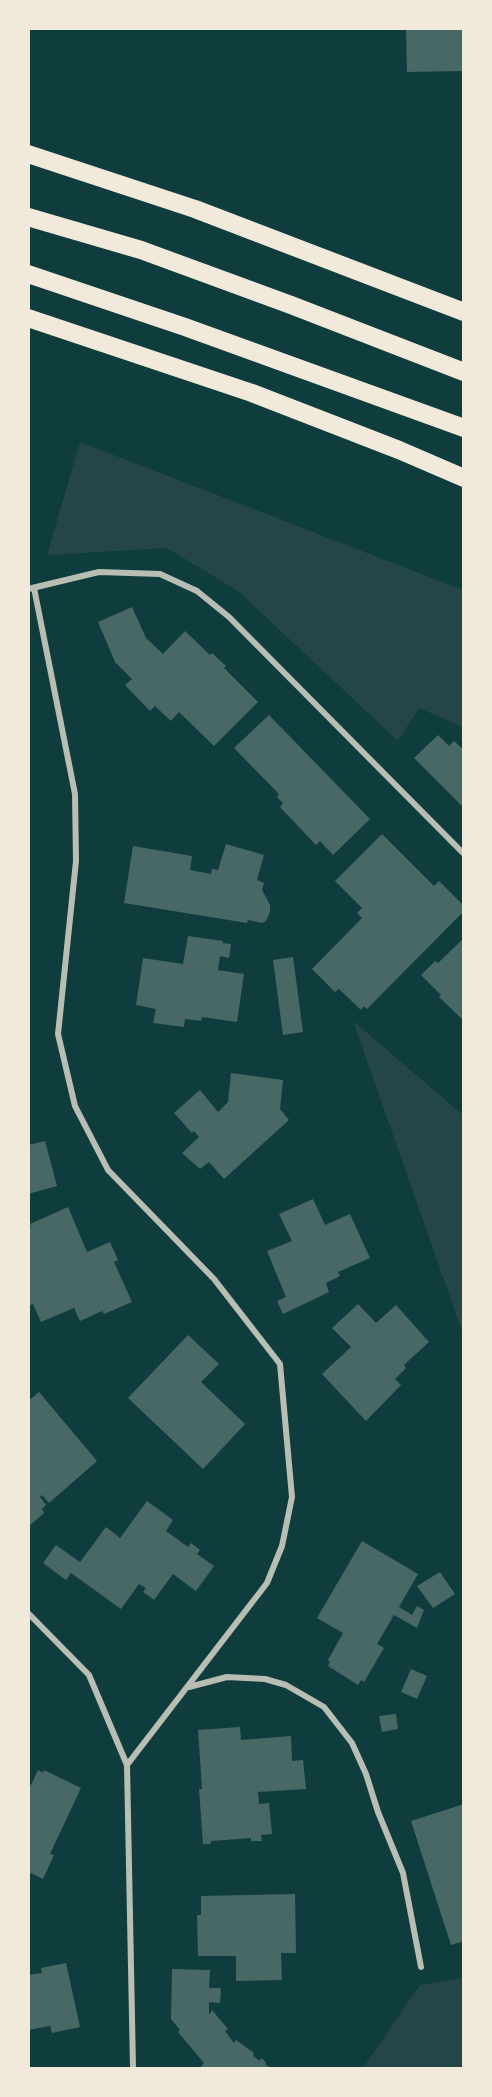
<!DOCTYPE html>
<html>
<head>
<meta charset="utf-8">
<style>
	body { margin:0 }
	#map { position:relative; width:492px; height:2097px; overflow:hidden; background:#0f3d3e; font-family:Overpass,sans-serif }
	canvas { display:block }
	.frame { position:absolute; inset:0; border:30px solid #f1e9da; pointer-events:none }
</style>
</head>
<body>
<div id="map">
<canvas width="492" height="2097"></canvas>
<div class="frame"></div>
</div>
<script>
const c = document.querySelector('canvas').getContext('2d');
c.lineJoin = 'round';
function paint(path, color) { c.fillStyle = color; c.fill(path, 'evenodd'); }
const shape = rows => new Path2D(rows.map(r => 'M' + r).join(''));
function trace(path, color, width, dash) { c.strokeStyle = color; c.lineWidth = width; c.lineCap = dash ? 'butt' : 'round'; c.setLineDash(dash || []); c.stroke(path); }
paint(shape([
	[80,442,463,590,463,727,419,708,398,741,238,591,167,548,47,555],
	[353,1021,463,1115,463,1334],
	[463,1978,463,2068,363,2068,420,1985]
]), '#244646');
paint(shape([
	[406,28,464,28,464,71,407,72],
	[132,607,146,638,163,654,185,631,210,655,212,653,226,666,224,668,258,702,214,746,179,712,171,721,155,706,150,711,125,685,132,679,115,662,98,622],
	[269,715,370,819,333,855,320,841,316,845,280,807,283,803,277,797,279,794,234,748],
	[438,735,449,746,454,741,464,750,464,808,414,758],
	[382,834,434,886,439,881,464,906,464,911,367,1009,364,1006,361,1010,339,989,335,992,312,969,362,918,357,913,362,908,335,881],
	[226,844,264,855,257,880,264,883,262,890,270,905,270,912,266,921,262,923,248,920,247,923,124,903,133,846,192,856,190,870,211,874,212,869,218,870],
	[188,936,223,941,222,943,231,944,229,958,220,956,218,970,244,974,237,1022,202,1017,201,1021,185,1019,184,1027,153,1023,156,1009,136,1005,143,958,183,964],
	[464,938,464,1021,439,997,441,995,421,975,435,961,438,963],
	[293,957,303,1032,283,1035,273,960],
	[231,1073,283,1080,280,1109,289,1120,224,1179,209,1162,200,1169,182,1153,199,1137,194,1131,192,1133,174,1113,200,1090,218,1112,228,1102],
	[45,1141,57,1186,28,1194,28,1145],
	[313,1199,325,1225,350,1214,370,1258,338,1272,340,1276,326,1283,329,1292,283,1314,277,1301,286,1297,267,1251,292,1241,279,1214],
	[68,1207,87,1252,110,1242,118,1260,114,1262,132,1302,104,1314,102,1311,80,1321,74,1308,41,1322,33,1304,30,1305,28,1302,28,1229,31,1228,30,1224],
	[358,1304,376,1323,396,1305,429,1342,404,1365,406,1368,395,1379,401,1385,366,1421,322,1374,351,1347,332,1328],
	[188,1335,219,1364,201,1382,245,1424,203,1469,128,1398],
	[39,1392,97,1461,49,1503,42,1495,40,1497,46,1505,42,1509,44,1513,28,1527,28,1401],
	[147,1501,173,1520,166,1531,188,1547,191,1543,200,1550,197,1554,214,1566,196,1591,173,1574,154,1600,143,1592,146,1588,139,1584,121,1609,71,1573,66,1580,43,1563,56,1545,80,1562,106,1527,120,1538],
	[362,1541,418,1574,399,1607,412,1615,417,1606,424,1610,417,1628,394,1615,377,1644,384,1648,364,1682,361,1680,358,1685,328,1666,330,1662,328,1660,343,1633,317,1618],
	[440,1572,455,1594,433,1608,417,1586],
	[411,1669,427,1676,417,1699,401,1692],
	[396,1714,398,1729,382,1732,379,1716],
	[240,1727,241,1740,291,1736,292,1761,303,1760,306,1789,258,1792,259,1804,269,1803,272,1834,261,1835,262,1841,251,1841,251,1838,211,1841,211,1844,203,1844,199,1789,202,1789,198,1730],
	[38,1770,43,1773,44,1770,81,1788,50,1854,54,1855,43,1879,31,1873,28,1877,28,1784,31,1785],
	[464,1804,464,1941,451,1945,411,1821],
	[295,1894,296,1953,281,1953,282,1980,236,1981,236,1956,198,1956,197,1915,201,1915,201,1896],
	[66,1963,80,2027,52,2033,50,2026,28,2030,28,1975,42,1973,41,1968],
	[172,1969,210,1970,209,1988,221,1988,220,2003,209,2002,209,2015,212,2010,228,2029,225,2031,234,2043,236,2040,254,2053,253,2056,260,2061,261,2058,266,2062,265,2064,271,2068,200,2068,204,2063,178,2032,180,2030,171,2019]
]), '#486865');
trace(shape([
	[34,588,75,794,76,861,58,1034,75,1106,108,1170,214,1279,280,1364,292,1497,282,1546,267,1583,127,1765,133,2068],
	[28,589,99,572,160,574,197,591,229,617,464,854],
	[28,1613,89,1675,127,1765],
	[189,1687,227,1677,265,1679,286,1685,324,1707,352,1743,366,1774,378,1812,403,1873,421,1967]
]), '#b8beb3', 6);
trace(shape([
	[28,154,195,209,464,312],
	[28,217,141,250,291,305,464,372],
	[28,274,185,327,464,428],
	[28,318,252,393,399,450,464,478]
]), '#f1e9da', 18);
</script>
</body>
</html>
